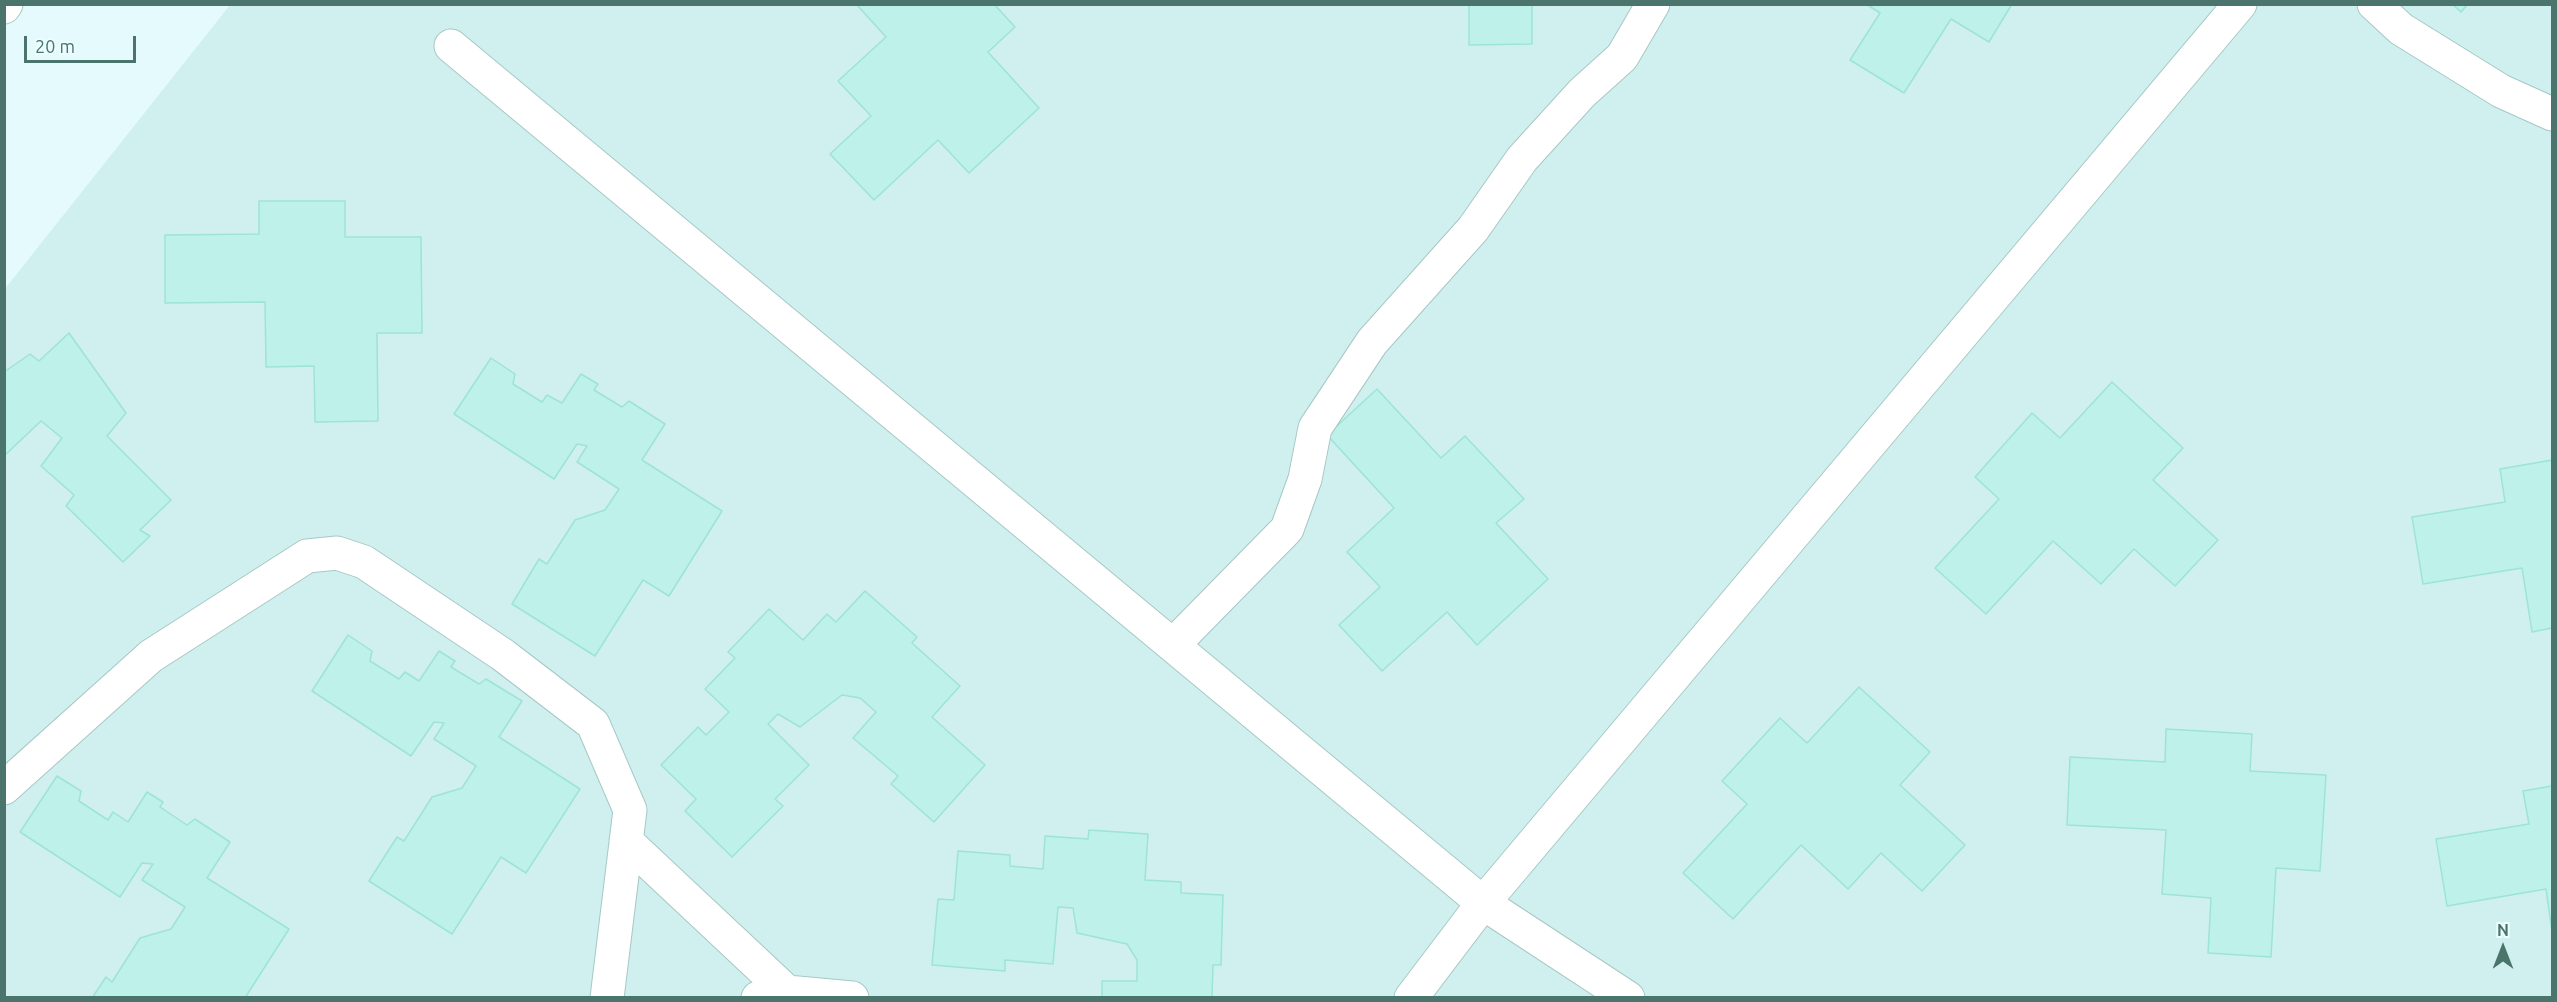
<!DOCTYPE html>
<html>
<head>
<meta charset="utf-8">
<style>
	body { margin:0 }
	#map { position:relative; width:2557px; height:1002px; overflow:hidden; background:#e4fafc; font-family:Ubuntu,sans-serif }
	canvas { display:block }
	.frame { position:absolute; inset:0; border:6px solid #4a746c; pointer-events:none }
	.north { position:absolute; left:2473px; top:918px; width:60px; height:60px; -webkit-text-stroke:4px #ebfdff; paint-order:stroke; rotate:0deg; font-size:16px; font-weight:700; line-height:24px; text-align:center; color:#4a746c }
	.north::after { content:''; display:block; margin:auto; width:21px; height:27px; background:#4a746c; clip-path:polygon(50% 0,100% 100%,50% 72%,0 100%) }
	.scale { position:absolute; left:24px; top:36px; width:112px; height:27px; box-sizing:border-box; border:3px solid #4a746c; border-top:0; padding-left:8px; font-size:18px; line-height:21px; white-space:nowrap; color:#4a746c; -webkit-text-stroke:4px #ebfdff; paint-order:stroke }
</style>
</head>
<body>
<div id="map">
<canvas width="2557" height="1002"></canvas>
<div class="frame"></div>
<div class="north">N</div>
<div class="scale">20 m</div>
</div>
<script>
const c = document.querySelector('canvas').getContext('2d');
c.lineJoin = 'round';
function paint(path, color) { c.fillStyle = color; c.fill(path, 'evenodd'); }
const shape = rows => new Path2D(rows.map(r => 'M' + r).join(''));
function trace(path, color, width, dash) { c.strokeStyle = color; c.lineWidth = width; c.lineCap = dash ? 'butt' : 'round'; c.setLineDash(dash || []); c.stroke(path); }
paint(shape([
	[230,5,2552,5,2552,997,5,997,4,290]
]), '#d0f0f0');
const building = shape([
	[856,4,994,4,1015,27,988,52,1039,108,969,173,938,140,874,200,830,154,871,116,838,81,886,37,856,4],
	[1469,4,1532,4,1532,44,1469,45,1469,4],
	[1866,4,2012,4,1989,42,1951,19,1904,93,1850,60,1880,13,1866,4],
	[2452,4,2468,4,2461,12,2452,4],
	[259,201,345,201,345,237,421,237,422,333,377,333,378,421,315,422,314,366,266,367,265,302,165,303,165,235,259,234,259,201],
	[69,333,126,413,107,436,171,500,140,530,150,536,123,562,66,506,74,495,41,466,62,438,41,421,4,456,4,372,30,354,39,361,69,333],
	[491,358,515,374,513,384,542,402,547,395,562,403,581,374,598,384,594,390,622,407,629,401,665,424,642,460,722,511,669,596,643,580,595,656,512,604,539,559,547,564,575,520,605,510,619,489,577,462,587,446,577,444,554,479,454,414,491,358],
	[2112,382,2183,448,2153,480,2218,540,2175,586,2134,549,2101,584,2053,541,1986,614,1935,568,1999,499,1975,477,2032,413,2060,438,2112,382],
	[1377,389,1441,458,1465,436,1524,499,1496,523,1548,579,1477,645,1447,612,1382,671,1339,625,1380,587,1347,552,1394,508,1327,435,1377,389],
	[2552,460,2552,628,2532,632,2522,568,2423,584,2412,517,2505,502,2500,469,2552,460],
	[865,591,917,637,912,643,960,686,932,717,985,765,934,822,891,784,898,776,853,738,876,712,860,698,842,695,800,727,778,714,768,724,809,765,775,799,783,806,732,857,685,811,696,799,661,765,698,727,706,735,729,712,705,689,735,658,728,652,769,609,803,640,827,614,836,622,865,591],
	[348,635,372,651,370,661,399,679,405,672,419,681,439,651,455,661,451,667,479,684,486,679,522,701,499,737,580,789,526,873,501,857,452,934,369,881,397,837,404,841,432,797,462,788,476,766,434,739,444,723,434,722,411,756,312,691,348,635],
	[1859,687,1930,752,1900,785,1965,845,1922,891,1881,853,1848,889,1801,845,1733,919,1683,873,1747,804,1722,781,1780,718,1807,743,1859,687],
	[2166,729,2252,734,2250,771,2326,775,2320,871,2276,868,2271,957,2208,953,2211,898,2162,894,2166,830,2067,825,2070,757,2165,762,2166,729],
	[57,776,81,791,79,801,108,820,113,812,128,822,147,792,163,802,160,807,187,825,195,819,230,842,207,878,289,929,245,998,92,998,106,977,112,982,140,938,171,929,185,907,142,880,153,864,142,863,120,897,20,832,57,776],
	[2552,786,2552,932,2546,889,2447,906,2436,839,2529,824,2523,791,2552,786],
	[1089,830,1148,834,1145,880,1181,882,1181,893,1223,895,1221,965,1213,965,1212,998,1102,998,1102,981,1137,981,1137,960,1127,944,1077,933,1073,908,1058,907,1053,964,1005,960,1005,971,932,965,938,899,954,900,958,851,1010,855,1010,866,1043,869,1045,836,1088,839,1089,830]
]);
paint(building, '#bdf1e9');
trace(building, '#9de3d8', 1.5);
const street = shape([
	[2374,4,2401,29,2501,91,2552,114],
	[4,7,6,4],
	[451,46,1483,903,1628,998],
	[1173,645,1287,529,1305,479,1315,428,1372,342,1473,229,1522,159,1582,93,1622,57,1653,4],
	[4,788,151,656,307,556,337,553,364,562,503,655,593,724,630,810,607,998],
	[626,841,787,992],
	[758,998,787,992,852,998],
	[1411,998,1483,903,2240,4]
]);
trace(street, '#a6c8c5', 35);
trace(street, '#fff', 33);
</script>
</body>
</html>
